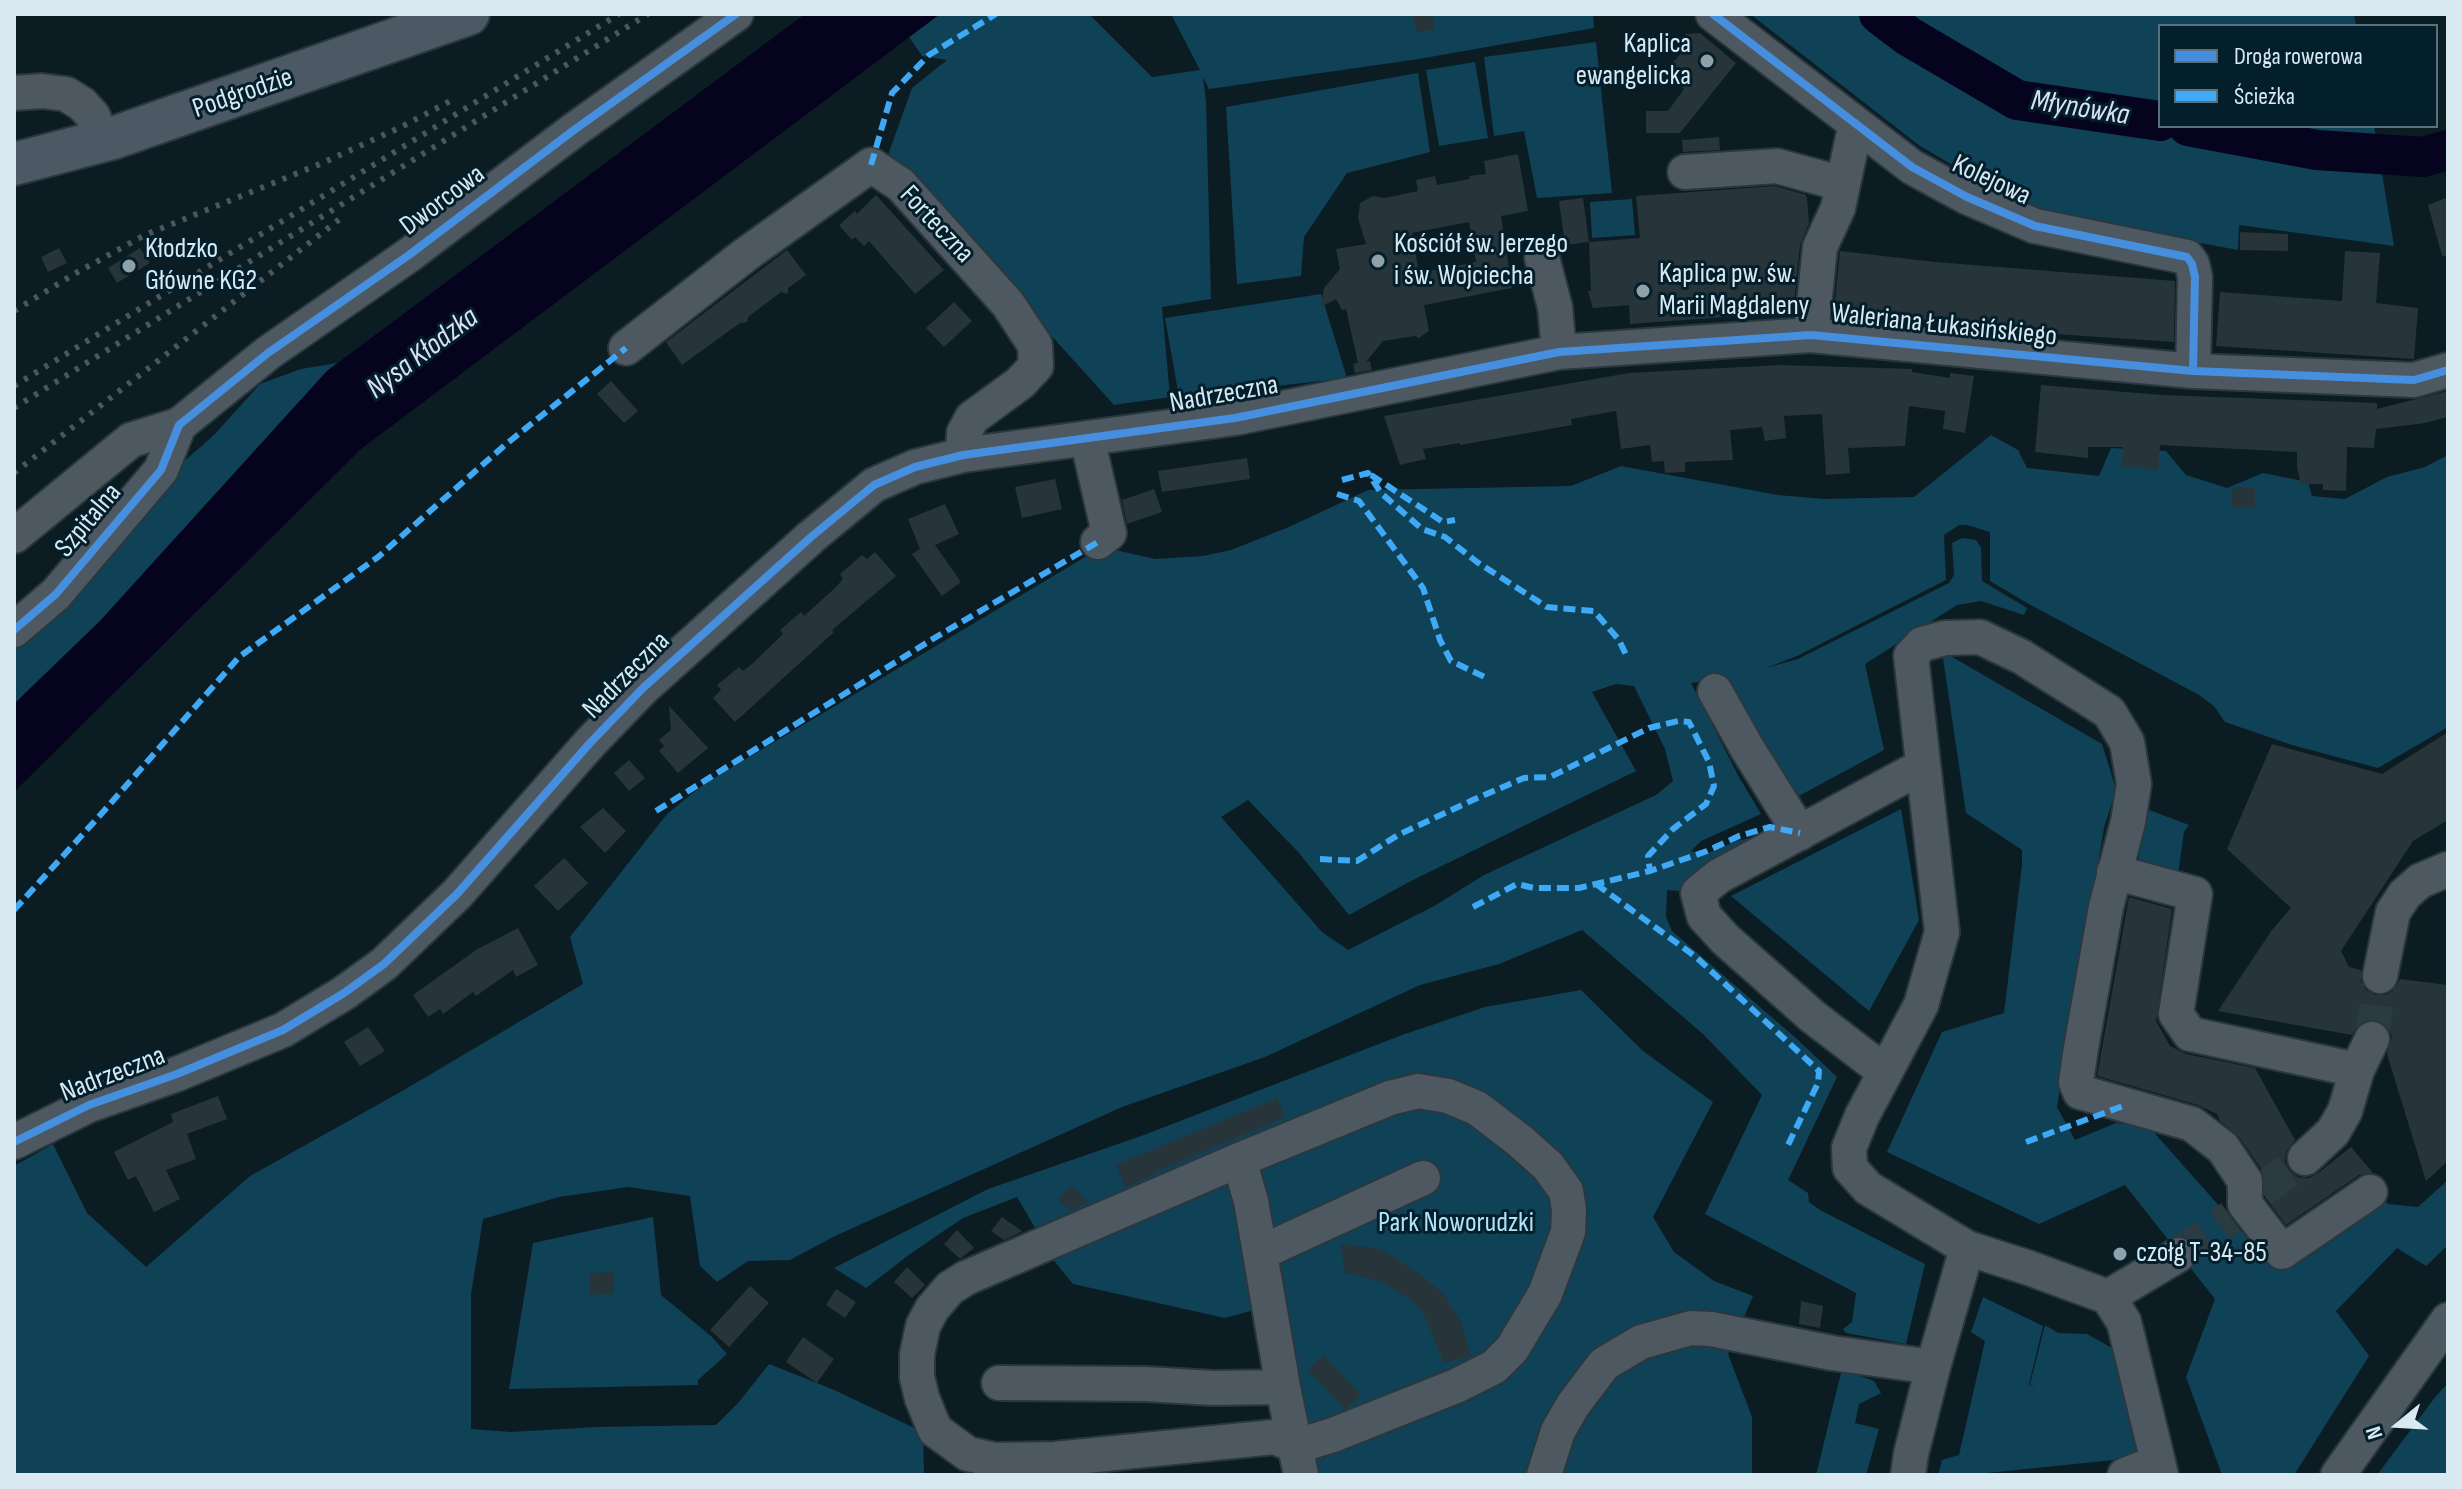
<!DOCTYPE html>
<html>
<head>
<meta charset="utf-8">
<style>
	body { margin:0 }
	#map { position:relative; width:2462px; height:1489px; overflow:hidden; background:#0c1c23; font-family:"Sofia Sans Condensed",sans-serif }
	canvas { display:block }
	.frame { position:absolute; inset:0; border:16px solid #d8e9f1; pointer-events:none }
	.legend { position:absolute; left:2158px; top:24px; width:280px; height:104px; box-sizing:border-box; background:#031f2c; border:2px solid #58707b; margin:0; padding:10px 14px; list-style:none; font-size:24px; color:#d8e9f1 }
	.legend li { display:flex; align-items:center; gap:16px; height:40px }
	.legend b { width:40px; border:2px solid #58707b }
	.north { position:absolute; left:2358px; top:1385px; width:80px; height:80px; -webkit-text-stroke:6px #031f2c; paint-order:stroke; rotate:252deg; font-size:22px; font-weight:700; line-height:32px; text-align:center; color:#d8e9f1 }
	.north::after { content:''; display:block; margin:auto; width:28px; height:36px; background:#d8e9f1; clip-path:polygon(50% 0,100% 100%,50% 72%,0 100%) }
</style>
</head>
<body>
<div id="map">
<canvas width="2462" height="1489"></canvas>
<div class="frame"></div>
<ul class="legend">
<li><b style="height:10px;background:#468fdf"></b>Droga rowerowa</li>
<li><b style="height:10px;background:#3fa9f5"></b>Ścieżka</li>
</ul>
<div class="north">N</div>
</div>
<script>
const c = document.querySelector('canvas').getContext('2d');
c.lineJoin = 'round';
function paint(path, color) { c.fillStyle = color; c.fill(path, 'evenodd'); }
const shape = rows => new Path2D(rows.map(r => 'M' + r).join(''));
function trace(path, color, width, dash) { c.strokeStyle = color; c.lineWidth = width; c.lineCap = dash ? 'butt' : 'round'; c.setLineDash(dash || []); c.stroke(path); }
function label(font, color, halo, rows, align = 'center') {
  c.font = font + ' "Sofia Sans Condensed",sans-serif'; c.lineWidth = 6; c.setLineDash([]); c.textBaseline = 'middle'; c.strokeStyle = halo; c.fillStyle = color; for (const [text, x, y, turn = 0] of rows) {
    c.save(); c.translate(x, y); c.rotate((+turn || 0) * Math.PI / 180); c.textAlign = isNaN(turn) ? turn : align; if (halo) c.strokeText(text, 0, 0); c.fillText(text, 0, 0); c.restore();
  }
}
paint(shape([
	[940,14,1089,14,1152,77,1200,70,1171,14,1593,14,1594,28,1419,59,1209,89,1203,77,1206,101,1211,299,1162,307,1170,397,1114,405,888,155,912,88,947,60,922,56,909,37],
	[1750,14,2354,14,2356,26,2160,26,2160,126,2374,126,2394,246,2239,225,2238,250,2071,219,2010,199,1920,146],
	[1596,42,1612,193,1537,198,1524,131,1494,136,1484,57],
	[1475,62,1488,138,1439,146,1426,70],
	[1418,73,1430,152,1347,173,1304,237,1301,276,1237,284,1226,107],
	[1632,199,1635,235,1592,238,1590,202],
	[1321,294,1347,378,1179,397,1165,318],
	[337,363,327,371,100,621,14,704,14,639,179,466,215,434,260,384,301,369],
	[1991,435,2018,450,2027,468,2099,476,2111,448,2166,451,2186,475,2227,488,2263,473,2308,482,2312,496,2345,499,2387,477,2425,467,2448,455,2448,727,2378,768,2292,745,2225,722,2214,706,2199,695,2027,603,1990,581,1990,532,1967,525,1959,525,1944,535,1946,580,1797,656,1766,668,1798,659,1949,583,1954,575,1952,543,1962,538,1976,540,1981,548,1982,581,2027,608,2024,615,1981,601,1957,605,1865,664,1884,750,1797,797,1725,678,1691,683,1739,777,1761,814,1701,841,1691,851,1704,855,1737,841,1759,836,1678,891,1667,890,1666,917,1672,931,1797,1039,1837,1077,1788,1180,1808,1193,1809,1202,1820,1210,1925,1264,1906,1344,1846,1333,1843,1329,1852,1322,1856,1293,1705,1214,1762,1095,1703,1034,1582,930,1499,964,1420,985,1265,1057,1122,1107,835,1236,790,1260,748,1261,717,1282,700,1266,690,1196,628,1187,559,1197,483,1219,471,1294,471,1429,511,1432,596,1427,716,1425,739,1402,769,1364,832,1389,923,1432,924,1475,14,1475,14,1166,53,1144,87,1213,146,1267,250,1176,404,1090,583,984,570,937,667,814,704,784,1102,547,1155,559,1203,556,1231,550,1289,527,1368,490,1571,486,1621,466,1778,495,1824,499,1914,497],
	[1616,684,1634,686,1665,749,1673,781,1656,795,1484,875,1436,905,1348,950,1322,932,1221,817,1248,800,1299,853,1349,915,1409,882,1636,771,1592,692],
	[1942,651,2102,744,2116,789,2104,828,2057,1107,2075,1140,2116,1123,2150,1128,2276,1270,2381,1197,2388,1204,2418,1207,2448,1180,2448,1245,2426,1266,2397,1248,2336,1311,2369,1356,2294,1475,2222,1475,2186,1377,2215,1299,2125,1185,2039,1224,1887,1152,1942,1032,2004,1013,2022,865,2022,850,1966,813],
	[2144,808,2189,825,2184,832,2178,874,2139,861,2138,837],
	[1901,809,1919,920,1869,1011,1731,896],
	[1581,990,1643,1051,1713,1102,1653,1217,1674,1252,1714,1281,1753,1296,1728,1354,1752,1417,1752,1475,1312,1475,1276,1304,1225,1318,1073,1284,1055,1262,1017,1197,963,1218,910,1254,866,1288,834,1268,988,1189,1144,1135,1402,1035,1485,1007],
	[653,1217,661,1295,711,1336,727,1354,698,1380,698,1385,509,1389,533,1243],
	[1983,1297,2043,1326,2029,1384,2036,1390,2030,1384,2045,1325,2058,1333,2087,1334,2119,1352,2142,1444,2133,1460,2128,1461,2122,1457,2124,1459,1967,1475,1938,1475,1942,1460,1959,1455,1985,1341,1971,1332],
	[1842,1369,1874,1381,1881,1393,1859,1404,1855,1423,1879,1429,1866,1475,1816,1475],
	[2448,1383,2448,1475,2377,1475,2436,1396]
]), '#0f4257');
paint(shape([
	[805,14,940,14,361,449,14,792,14,704,100,621,327,371]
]), '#05031e');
trace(shape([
	[1879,14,1908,36,2017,100,2160,121],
	[2188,126,2317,150,2423,157,2448,150]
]), '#05031e', 40);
paint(shape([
	[1412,14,1432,14,1435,29,1417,33],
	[1700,33,1736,63,1680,133,1646,133,1646,111,1668,111,1684,89,1680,85,1685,78,1670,66,1685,49,1685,34],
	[1719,137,1720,150,1683,152,1682,140],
	[1518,154,1528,211,1501,216,1512,288,1424,305,1429,331,1419,338,1415,336,1383,341,1366,362,1370,361,1372,370,1355,373,1353,364,1358,363,1346,309,1342,310,1336,299,1321,307,1324,288,1340,269,1336,249,1366,244,1358,218,1360,203,1373,196,1385,198,1418,191,1416,180,1435,176,1437,185,1470,179,1469,176,1486,174,1484,161],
	[1469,222,1476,262,1419,273,1412,233],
	[1775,186,1806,195,1807,198,1809,223,1800,245,1793,312,1630,324,1629,305,1593,308,1588,291,1591,291,1589,242,1640,238,1636,196],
	[876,195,944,270,915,294,869,241,864,246,855,237,852,240,839,225,855,211,857,214],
	[2448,197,2448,256,2442,256,2428,205],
	[1583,198,1589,242,1565,245,1559,201],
	[2240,232,2288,234,2288,251,2240,250],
	[59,248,67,263,48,272,41,257],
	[140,248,150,263,117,283,108,268],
	[787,250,806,275,788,288,788,294,781,292,748,317,747,322,740,323,682,365,666,342],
	[1840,251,1935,262,2175,281,2174,342,1967,328,1834,311],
	[2345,251,2380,253,2376,303,2418,308,2414,359,2216,346,2220,292,2342,301],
	[954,302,972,321,944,347,926,328],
	[1780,365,1912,369,1912,372,1950,378,1950,373,1974,376,1965,433,1943,429,1945,411,1909,406,1905,446,1848,448,1850,473,1826,475,1822,414,1784,416,1786,438,1765,441,1762,427,1730,430,1733,460,1685,462,1685,472,1665,473,1664,461,1652,462,1650,445,1621,449,1616,411,1571,419,1572,425,1460,445,1460,443,1423,449,1426,459,1400,465,1384,416,1629,373],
	[611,381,638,411,624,423,597,394],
	[2041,385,2162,395,2377,403,2377,409,2448,391,2448,417,2425,423,2376,429,2374,448,2347,447,2346,491,2323,490,2323,484,2301,484,2297,468,2297,452,2160,445,2158,470,2122,466,2123,447,2088,447,2088,458,2035,452],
	[1247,458,1250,479,1162,492,1158,471],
	[1055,479,1062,509,1022,518,1015,487],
	[2232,487,2255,488,2255,507,2232,507],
	[1154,489,1162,512,1127,524,1122,500],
	[945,504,959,534,935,545,961,582,942,596,912,554,920,549,908,519],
	[875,552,896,576,832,630,834,632,735,722,713,698,721,690,717,685,739,667,743,671,752,664,783,634,780,630,801,612,804,616,836,587,843,579,840,574,862,555,867,559],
	[669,706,708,748,678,773,659,751,664,746,659,740,671,730],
	[2448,732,2448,820,2413,841,2341,951,2349,967,2361,970,2361,982,2366,990,2375,995,2386,995,2394,990,2400,979,2448,985,2448,1161,2426,1181,2387,1054,2392,1037,2389,1028,2381,1021,2371,1019,2361,1022,2352,1035,2218,1011,2272,930,2291,908,2227,849,2272,744,2382,774],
	[629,760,645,778,629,791,614,773],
	[603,808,626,831,605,853,580,827],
	[564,858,588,883,558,911,534,886],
	[2129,897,2172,909,2156,1021,2170,1046,2186,1054,2255,1068,2295,1140,2286,1151,2285,1162,2290,1171,2298,1177,2309,1178,2318,1173,2351,1147,2373,1173,2359,1175,2286,1225,2265,1197,2262,1170,2239,1137,2220,1121,2217,1114,2198,1105,2097,1076],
	[518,928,538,965,516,977,513,970,476,996,473,992,443,1014,440,1009,428,1017,413,995,476,950],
	[368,1027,385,1051,360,1066,344,1042],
	[218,1096,227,1119,187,1134,196,1159,166,1170,180,1199,154,1212,136,1176,128,1180,114,1152,173,1122,171,1114],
	[1277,1098,1285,1117,1152,1173,1153,1175,1125,1187,1116,1165],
	[1071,1185,1088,1201,1071,1211,1058,1199],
	[1002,1217,1022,1231,1021,1232,1004,1240,991,1231],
	[957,1230,974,1248,960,1259,944,1244],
	[1341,1244,1381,1249,1423,1276,1445,1296,1461,1323,1471,1356,1444,1363,1422,1310,1407,1297,1380,1281,1345,1273],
	[907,1267,925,1285,912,1298,894,1282],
	[613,1272,614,1294,590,1295,590,1273],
	[750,1286,769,1303,729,1347,710,1330],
	[836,1289,856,1302,845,1318,826,1305],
	[1801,1301,1823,1306,1820,1328,1799,1324],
	[803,1337,834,1359,817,1383,786,1362],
	[1323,1355,1361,1395,1348,1407,1345,1409,1308,1370]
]), '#27353a');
trace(shape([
	[2372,1039,2380,976],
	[2261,1191,2305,1158],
	[2178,1255,2231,1217]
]), '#2b3b42', 34, [34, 17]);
const minor = shape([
	[1713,14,1912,167,1967,197,2035,226,2187,257,2192,264,2195,277,2193,371],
	[14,93,42,91,66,94,82,104,93,116,102,142],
	[1685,172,1777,166,1843,184],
	[1542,258,1555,307,1559,352],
	[1811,335,1820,247,1838,208,1853,137,1861,128],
	[626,348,745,255,871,165,901,185,1008,304,1035,345,1036,366,1020,383,972,418,964,433,963,455],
	[1087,438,1109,533,1098,542],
	[14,536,131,440,179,425,268,353,409,255,574,130,736,14],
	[14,630,56,594,161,470,179,425],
	[1715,691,1747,748,1800,833],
	[2114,872,2195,894,2176,1014,2190,1034,2357,1070,2345,1111,2333,1132,2305,1158],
	[2380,976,2393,912,2405,894,2420,881,2448,869],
	[2357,1070,2372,1039],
	[1885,1072,1812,1016,1725,939,1704,916,1698,893,1719,876,1921,767],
	[1418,1091,1448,1096,1477,1108,1520,1141,1548,1166,1566,1191,1569,1210,1568,1232,1545,1294,1512,1349,1494,1367,1456,1386,1333,1435,1297,1446,1274,1437,1055,1459,995,1460,968,1454,935,1430,922,1398,917,1377,917,1355,923,1326,932,1309,950,1288,966,1278,1239,1160,1390,1098,1418,1091],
	[14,1142,89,1105,177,1074,283,1030,344,993,384,964,457,894,590,743,643,688,811,537,874,485,915,467,963,455,1235,418,1559,352,1811,335,2193,371,2414,380,2448,370],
	[1239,1160,1251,1201,1283,1387],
	[1967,1248,2029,1268,2108,1297,2124,1322,2158,1462],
	[1260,1253,1423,1178],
	[2108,1297,2178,1255],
	[1933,1367,1967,1248,1868,1188,1850,1168,1849,1148,1862,1116,1921,1005,1942,932,1911,656,1922,644,1945,638,1980,637,2022,657,2109,712,2127,742,2134,784,2128,822,2106,907,2081,1048,2076,1082,2080,1092,2192,1124,2223,1148,2245,1181,2245,1204,2282,1252,2370,1192],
	[999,1383,1145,1384,1213,1388,1283,1387,1301,1475],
	[1544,1475,1558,1431,1573,1405,1604,1364,1641,1342,1691,1328,1711,1329,1832,1353,1933,1367,1911,1454,1908,1475],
	[2125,1475,2158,1462,2161,1475],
	[2338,1475,2448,1320]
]);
const major = shape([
	[14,164,113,138,468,14]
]);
trace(minor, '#2a383e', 38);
trace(major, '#2a383e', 46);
trace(minor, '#4e5861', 34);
trace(major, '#4c5864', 42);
trace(shape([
	[14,311,76,273,145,235,320,164,401,127,456,98],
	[14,386,619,14],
	[14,408,648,14],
	[14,473,345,215]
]), '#4c565d', 6, [4, 8]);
trace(shape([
	[871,165,892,93,929,55,996,14],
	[1371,475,1443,522,1455,520],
	[1342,480,1368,473,1381,493,1422,529,1445,537,1477,562,1547,607,1594,611,1619,640,1628,659],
	[1337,494,1359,501,1423,588,1440,640,1451,661,1489,679],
	[656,811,936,637,1098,542],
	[1320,859,1357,861,1398,835,1475,799,1524,778,1550,777,1649,728,1678,721,1689,722,1709,762,1714,786,1706,804,1673,829,1648,856,1650,871],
	[1596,884,1696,957,1819,1071,1818,1083,1787,1147],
	[1473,907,1517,884,1534,888,1579,888,1650,871,1707,851,1739,836,1770,827,1800,833],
	[14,910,103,812,239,657,378,557,505,445,626,348],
	[2026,1142,2123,1106]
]), '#3fa9f5', 6, [12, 6]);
trace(shape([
	[1713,14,1912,167,1967,197,2035,226,2187,257,2192,264,2195,277,2193,371],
	[14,630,56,594,161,470,179,425,268,353,409,255,574,130,736,14],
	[14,1142,89,1105,177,1074,283,1030,344,993,384,964,457,894,590,743,643,688,811,537,874,485,915,467,963,455,1235,418,1559,352,1811,335,2193,371,2414,380,2448,370]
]), '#468fdf', 8);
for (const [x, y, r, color] of [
	[1707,61,8,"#91a1a9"],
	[1378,261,8,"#91a1a9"],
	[129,266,8,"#91a1a9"],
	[1643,291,8,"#91a1a9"],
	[2120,1254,8,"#91a1a9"]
]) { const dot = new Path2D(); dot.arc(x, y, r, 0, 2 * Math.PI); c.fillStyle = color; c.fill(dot); trace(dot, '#031f2c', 3); }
label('28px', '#d8e9f1', '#031f2c', [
	["Kaplica",1691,45,"right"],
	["ewangelicka",1691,77,"right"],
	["Kościół św. Jerzego",1394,245],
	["i św. Wojciecha",1394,277],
	["Kłodzko",145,250],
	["Główne KG2",145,282],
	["Kaplica pw. św.",1659,275],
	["Marii Magdaleny",1659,307],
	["czołg T-34-85",2136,1254]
], 'left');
label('28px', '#d8e9f1', '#031f2c', [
	["Podgrodzie",243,94,-19],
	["Kolejowa",1991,181,25],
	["Dworcowa",443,201,-37],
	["Forteczna",936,225,47],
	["Waleriana Łukasińskiego",1944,326,6],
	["Nadrzeczna",1224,395,-10],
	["Szpitalna",89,521,-50],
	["Nadrzeczna",627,676,-45],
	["Nadrzeczna",113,1075,-21]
]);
label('28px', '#b2e1f9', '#031f2c', [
	["Park Noworudzki",1456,1224]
]);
label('italic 30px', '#dde0f5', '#031f2c', [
	["Młynówka",2080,109,9],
	["Nysa Kłodzka",423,354,-37]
]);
</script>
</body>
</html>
